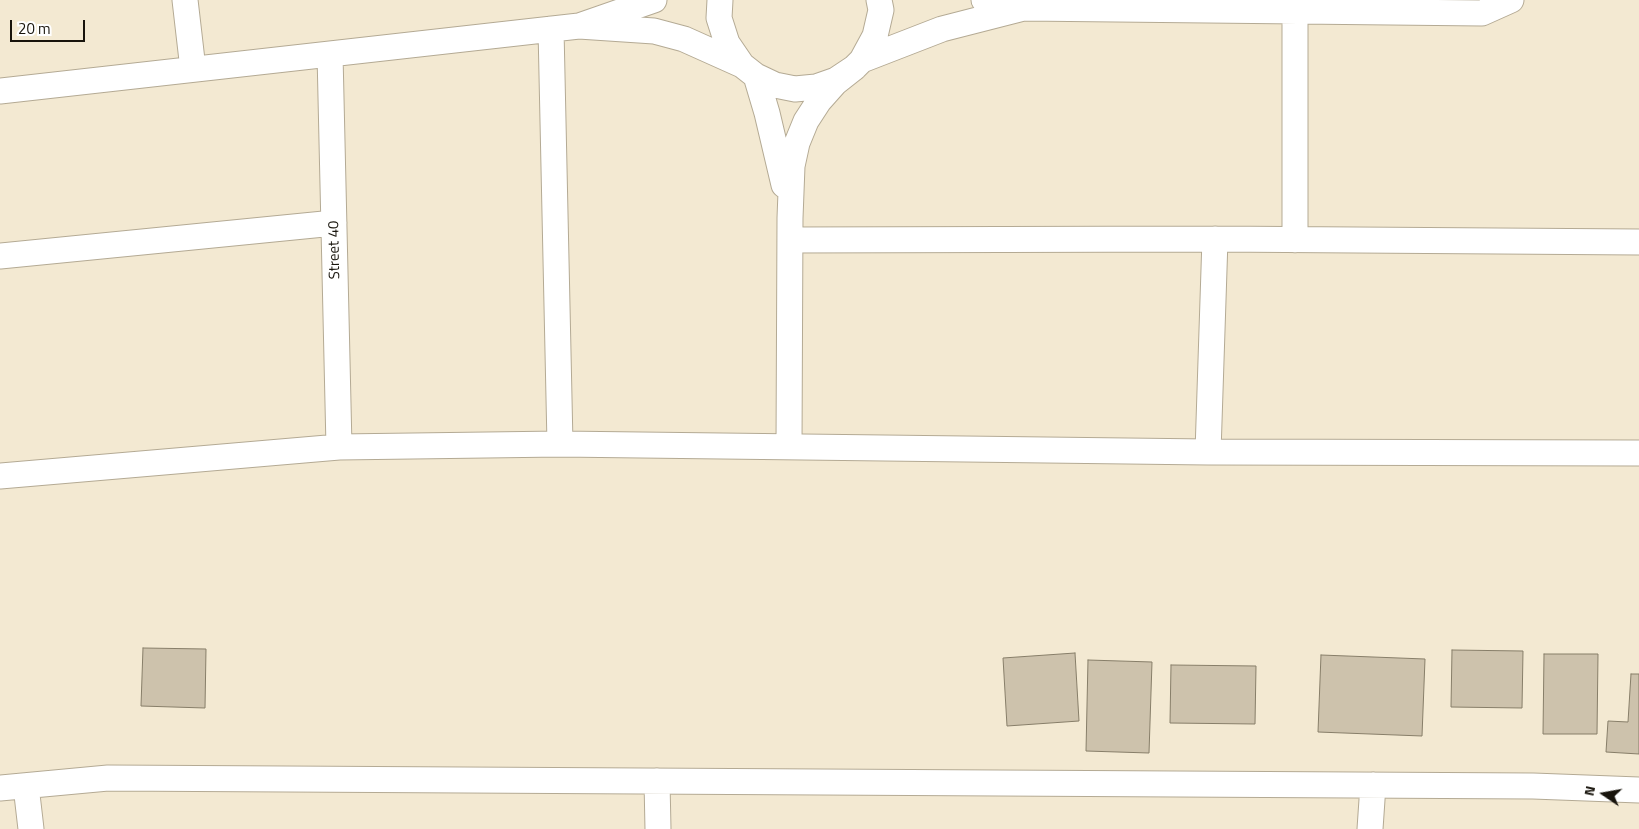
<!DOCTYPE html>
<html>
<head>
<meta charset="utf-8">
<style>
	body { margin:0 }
	#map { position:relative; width:1639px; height:829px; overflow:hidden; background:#f3e9d2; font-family:"Titillium Web",sans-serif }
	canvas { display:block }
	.north { position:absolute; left:1579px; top:769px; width:50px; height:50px; -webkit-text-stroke:4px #fff; paint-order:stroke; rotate:282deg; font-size:14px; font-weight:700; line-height:20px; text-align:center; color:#18140c }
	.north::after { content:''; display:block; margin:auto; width:18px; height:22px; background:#18140c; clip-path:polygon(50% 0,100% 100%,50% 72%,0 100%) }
	.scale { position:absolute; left:10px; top:20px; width:75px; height:22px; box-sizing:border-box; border:2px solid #18140c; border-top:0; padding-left:6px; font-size:15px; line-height:18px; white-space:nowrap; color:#18140c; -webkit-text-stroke:4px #fff; paint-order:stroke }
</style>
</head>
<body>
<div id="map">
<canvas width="1639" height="829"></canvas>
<div class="north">N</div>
<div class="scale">20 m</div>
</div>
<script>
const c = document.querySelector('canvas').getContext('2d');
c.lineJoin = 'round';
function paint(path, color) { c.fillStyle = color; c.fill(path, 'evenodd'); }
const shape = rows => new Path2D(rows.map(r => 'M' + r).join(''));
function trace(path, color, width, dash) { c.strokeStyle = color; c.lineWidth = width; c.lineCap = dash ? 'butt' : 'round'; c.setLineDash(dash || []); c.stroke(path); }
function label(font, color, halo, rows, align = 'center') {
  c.font = font + ' "Titillium Web",sans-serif'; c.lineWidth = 5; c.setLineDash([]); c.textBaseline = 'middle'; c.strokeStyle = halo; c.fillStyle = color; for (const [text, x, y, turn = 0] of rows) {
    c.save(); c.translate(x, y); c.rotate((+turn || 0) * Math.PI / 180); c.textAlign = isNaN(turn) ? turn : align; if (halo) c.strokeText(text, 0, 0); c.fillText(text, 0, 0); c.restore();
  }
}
const building = shape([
	[143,648,206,649,205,708,141,706,143,648],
	[1452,650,1523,651,1522,708,1451,707,1452,650],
	[1075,653,1079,721,1007,726,1003,658,1075,653],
	[1544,654,1598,654,1597,734,1543,734,1544,654],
	[1321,655,1425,659,1422,736,1318,732,1321,655],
	[1088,660,1152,662,1149,753,1086,751,1088,660],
	[1171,665,1256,666,1255,724,1170,723,1171,665],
	[1631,674,1639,674,1639,754,1606,752,1608,721,1628,722,1631,674]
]);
paint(building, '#cdc2ac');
trace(building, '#877e69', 1);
const minor = shape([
	[185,0,193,69],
	[654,0,579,26,654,31,684,39,742,65],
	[720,0,719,18,727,43,742,65,756,76,775,85,795,89,816,87,836,80,854,68,862,60,875,36,881,10,879,0],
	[1024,8,1482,13,1511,0],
	[1295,11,1295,240],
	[551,29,560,444],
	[330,54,339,447],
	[862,60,942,29,1024,8,984,0],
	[756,76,767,113,784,185],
	[0,91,579,26],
	[790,240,1215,239,1639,242],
	[0,256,334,223],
	[789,446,790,218,792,166,797,143,806,121,819,101,835,83,854,68],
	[1208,452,1215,239],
	[0,476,339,447,560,444,1208,452,1639,453],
	[657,781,658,829],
	[26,786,31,829],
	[0,788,108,778,1533,786,1639,790],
	[1370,829,1373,785]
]);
trace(minor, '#b4aa94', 27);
trace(minor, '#fff', 25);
label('15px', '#18140c', '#fff', [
	["Street 40",335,250,-91]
]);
</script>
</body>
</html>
